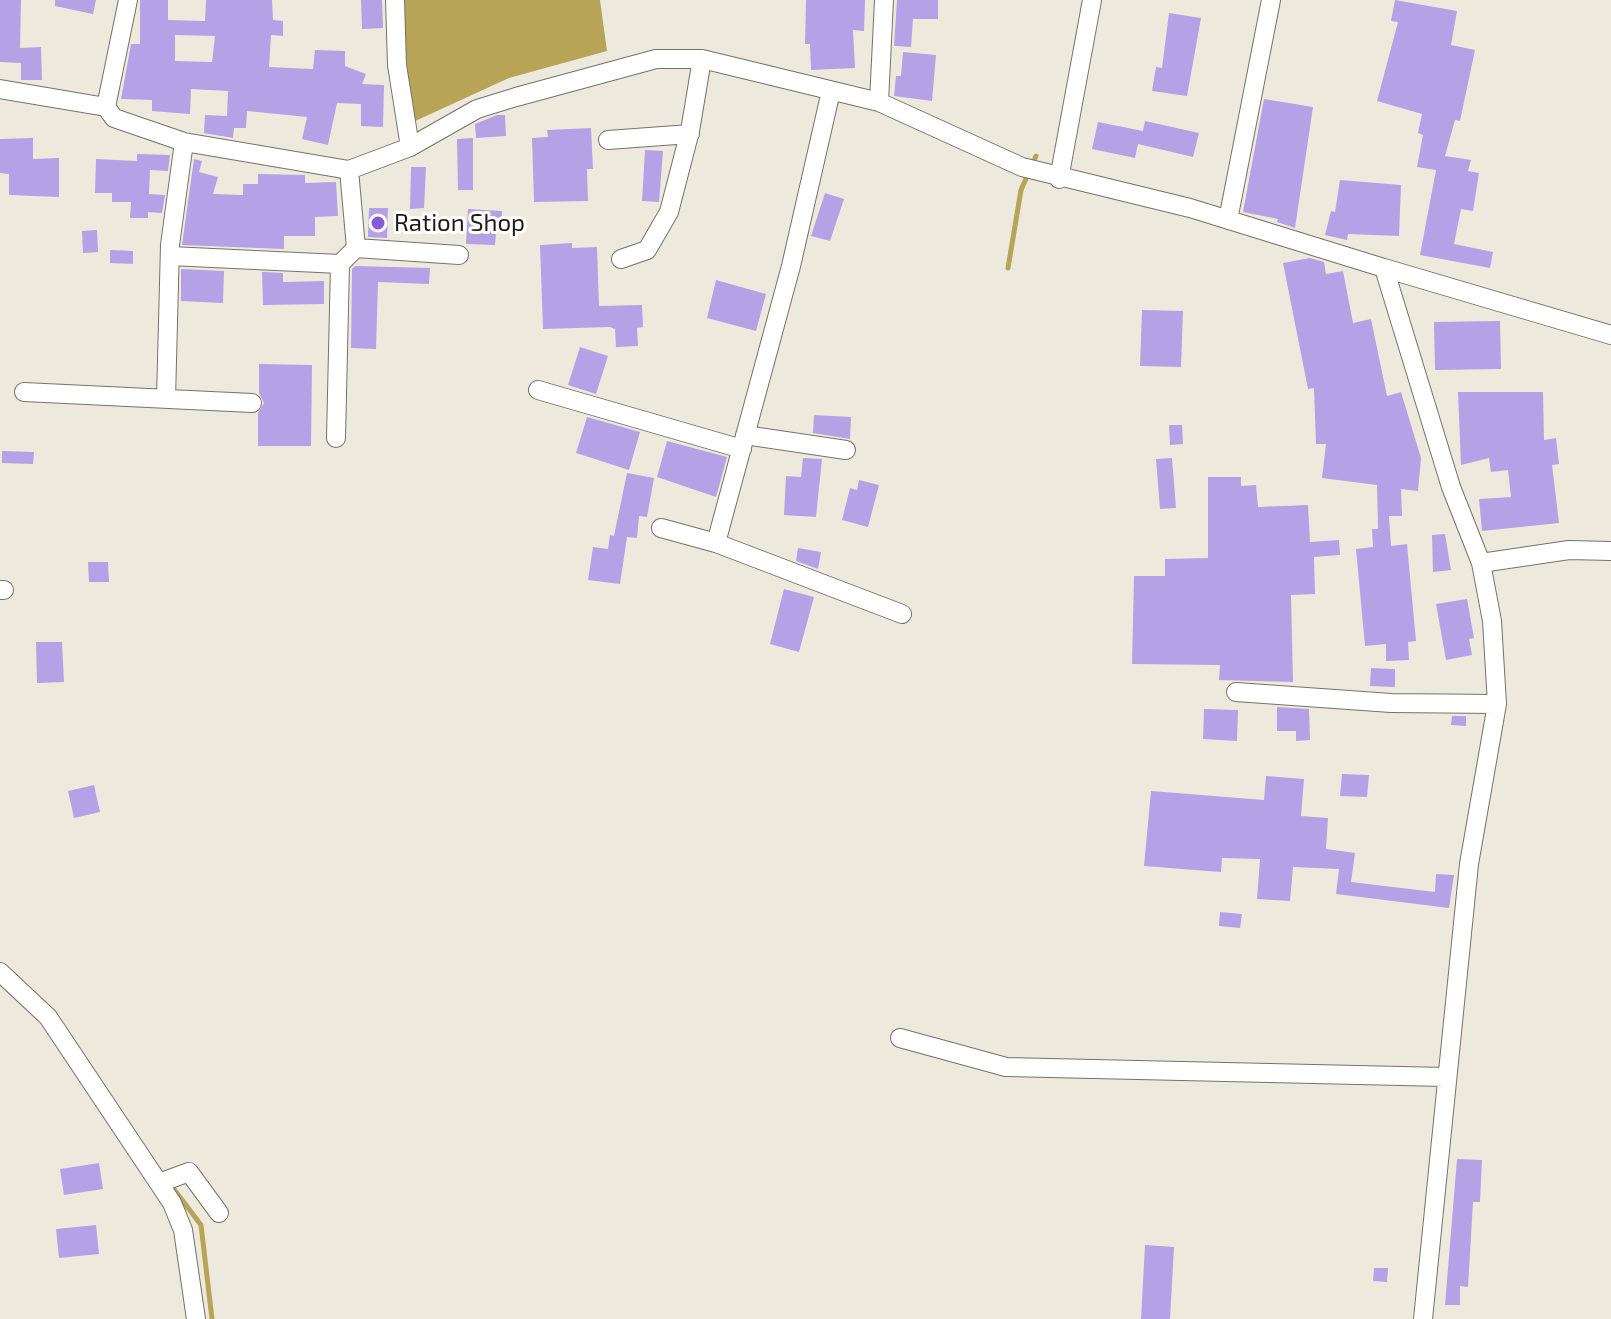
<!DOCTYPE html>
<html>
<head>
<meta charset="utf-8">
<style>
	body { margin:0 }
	canvas { display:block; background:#edeadd }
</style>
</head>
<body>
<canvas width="1611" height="1319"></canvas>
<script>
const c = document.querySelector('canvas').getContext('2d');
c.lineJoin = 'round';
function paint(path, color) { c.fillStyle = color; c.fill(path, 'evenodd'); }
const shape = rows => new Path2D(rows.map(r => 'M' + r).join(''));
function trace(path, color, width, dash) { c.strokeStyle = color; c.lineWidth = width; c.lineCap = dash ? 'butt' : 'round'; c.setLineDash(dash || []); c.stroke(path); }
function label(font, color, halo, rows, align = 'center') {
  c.font = font + ' "Exo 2",sans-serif'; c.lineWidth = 6; c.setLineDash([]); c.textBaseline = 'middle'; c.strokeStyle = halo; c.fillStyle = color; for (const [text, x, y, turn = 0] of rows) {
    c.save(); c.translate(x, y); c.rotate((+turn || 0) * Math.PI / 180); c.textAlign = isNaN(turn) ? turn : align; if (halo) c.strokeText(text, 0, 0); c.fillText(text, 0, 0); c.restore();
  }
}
paint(shape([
	[400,0,600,0,607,51,509,78,413,122]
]), '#b8a457');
trace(shape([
	[1008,268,1021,190,1036,156],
	[173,1188,201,1225,212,1319]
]), '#b8a457', 5);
paint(shape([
	[0,0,21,0,20,48,41,47,42,80,21,80,21,63,0,62],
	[55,0,96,0,93,14,55,6],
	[140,0,168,0,168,20,205,21,206,0,272,0,273,20,283,21,283,36,271,35,269,67,313,69,315,50,345,51,345,66,366,74,362,84,384,85,383,127,361,126,361,104,337,103,328,145,302,139,307,117,247,111,246,128,234,128,233,138,204,133,205,115,227,116,228,91,191,89,190,114,152,111,152,100,121,99,131,44,140,44],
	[175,35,215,36,212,62,175,61],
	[361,0,382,0,383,28,362,29],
	[806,0,865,0,864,31,853,30,855,68,811,70,810,44,805,44],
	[897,0,938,0,938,19,913,19,911,47,894,46],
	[1395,0,1457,11,1451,45,1475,50,1460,121,1455,120,1445,156,1471,160,1468,171,1479,173,1473,211,1461,209,1454,244,1493,252,1490,268,1420,255,1436,170,1417,167,1423,135,1418,133,1422,114,1377,101,1398,22,1391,21],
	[1169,13,1201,18,1187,96,1152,91,1156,67,1162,68],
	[903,52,936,55,932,101,894,96,896,76,901,76],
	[1264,99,1313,107,1295,228,1277,222,1278,219,1243,212],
	[497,115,505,115,506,136,476,138,475,124],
	[1145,121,1199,133,1193,157,1138,144,1135,158,1092,149,1098,122,1143,131],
	[591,128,593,169,587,169,588,201,534,202,532,138,548,137,547,130],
	[33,138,33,159,59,158,59,197,9,195,9,174,0,173,0,139],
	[473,138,473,190,458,190,457,139],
	[645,150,663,151,659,202,642,201],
	[137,154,170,155,168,171,150,170,149,194,165,195,162,213,148,212,148,218,130,218,131,202,112,202,112,193,95,193,96,159,137,161],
	[194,159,202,161,199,172,218,177,213,194,243,195,243,184,258,184,258,174,305,175,305,183,336,182,338,216,315,217,315,236,284,236,284,249,182,245],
	[411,167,426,167,424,208,410,209],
	[1340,180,1401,185,1399,236,1348,234,1347,240,1325,235,1331,211,1335,212],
	[825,193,844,199,830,241,811,236],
	[369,208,388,208,387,238,368,237],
	[468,209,502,211,501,233,496,233,495,245,466,244],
	[97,230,98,252,83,253,82,231],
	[572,243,572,248,597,247,599,306,642,305,643,327,637,328,638,346,616,347,615,329,610,327,543,329,540,245],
	[110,250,133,251,133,264,110,263],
	[1310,258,1324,262,1326,274,1343,271,1353,323,1371,319,1387,396,1401,392,1421,458,1418,491,1401,489,1402,516,1389,516,1391,546,1407,544,1416,641,1408,642,1409,660,1386,661,1386,644,1365,646,1356,549,1373,547,1372,529,1378,529,1377,485,1322,478,1326,444,1316,444,1314,388,1308,389,1283,263],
	[355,266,430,268,429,284,378,282,376,349,351,348,352,269],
	[181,269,224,271,223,303,181,301],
	[262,272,283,273,283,282,324,281,324,304,263,305],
	[716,280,766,294,756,331,707,318],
	[1142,310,1183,311,1181,367,1140,366],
	[1500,321,1501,369,1435,370,1434,322],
	[580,347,608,356,596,394,568,385],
	[259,364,312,365,311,446,258,446,258,413,264,403,259,393],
	[1458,392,1543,392,1544,440,1556,438,1559,464,1552,465,1559,523,1482,531,1479,499,1511,497,1508,470,1491,472,1489,458,1461,465],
	[814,415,851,417,850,439,813,433],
	[587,417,640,432,629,470,576,453],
	[1169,425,1182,425,1183,444,1170,445],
	[667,441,727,457,716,497,657,477],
	[2,451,34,452,33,464,2,463],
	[803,458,822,459,816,517,784,515,786,476,801,477],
	[1172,458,1176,508,1160,509,1156,459],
	[627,473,654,478,647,517,639,516,637,538,627,537,620,584,588,580,593,547,608,549,610,535,614,536],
	[1208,477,1241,477,1241,486,1256,485,1258,507,1308,505,1310,542,1339,540,1340,555,1314,557,1315,594,1291,595,1293,682,1219,680,1220,665,1132,664,1134,576,1165,576,1165,559,1208,558],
	[859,480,879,485,868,527,842,520,850,488,857,490],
	[1445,534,1451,570,1433,572,1432,535],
	[798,548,821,552,818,569,796,561],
	[88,562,108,562,109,582,89,582],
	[784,589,814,597,799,652,770,644],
	[1467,599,1474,638,1469,639,1472,655,1446,660,1436,604],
	[36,642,62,642,64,682,37,683],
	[1371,668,1395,669,1395,687,1370,686],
	[1277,707,1309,709,1310,740,1296,741,1296,731,1277,731],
	[1204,709,1238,710,1237,741,1203,739],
	[1452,716,1466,716,1466,726,1451,725],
	[1342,774,1369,775,1367,797,1340,796],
	[1266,776,1304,779,1301,816,1328,818,1326,849,1355,853,1351,882,1435,892,1436,874,1454,875,1449,908,1336,894,1339,869,1293,867,1290,901,1257,899,1260,859,1222,858,1221,872,1144,866,1151,791,1264,800],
	[94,785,100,812,74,818,68,791],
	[1220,912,1242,914,1240,928,1219,926],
	[1457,1159,1482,1160,1480,1202,1473,1202,1468,1287,1460,1286,1460,1305,1445,1305],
	[99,1163,103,1189,64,1195,60,1169],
	[96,1225,99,1254,59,1258,56,1229],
	[1145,1245,1174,1247,1170,1319,1141,1319],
	[1374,1268,1388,1268,1387,1282,1373,1281]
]), '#b5a1e6');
const minor = shape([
	[128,0,106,107,114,118,184,142,349,170,410,147,477,109,516,97,656,59,702,59,879,102,1022,167,1190,208,1384,268,1451,487,1481,563,1492,621,1497,704,1469,864,1423,1319],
	[395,0,397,65,410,147],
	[0,89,106,107],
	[879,102,884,0],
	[608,140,690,134],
	[1059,179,1092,0],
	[1228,220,1271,0],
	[356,248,459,255],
	[170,256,340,264,356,248,349,170],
	[621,259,647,250,669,212,690,131,702,59],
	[1384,268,1611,335],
	[538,390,742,449],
	[24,392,252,403],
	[166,399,170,245,184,142],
	[745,435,846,450],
	[336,438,340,264],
	[661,528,716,543,902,614],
	[716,543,791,266,831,91],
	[1481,563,1569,550,1611,551],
	[0,590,4,590],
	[1236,692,1391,703,1497,704],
	[0,972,48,1017,172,1203,183,1230,196,1319],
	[900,1038,1006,1067,1445,1077],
	[159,1183,189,1172,219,1213]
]);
trace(minor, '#757266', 20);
trace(minor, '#fff', 18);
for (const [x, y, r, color] of [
	[378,223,8,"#875bd5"]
]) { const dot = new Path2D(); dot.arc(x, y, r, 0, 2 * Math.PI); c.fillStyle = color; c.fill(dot); trace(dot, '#fff', 3); }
label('24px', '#1b1a15', '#fff', [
	["Ration Shop",394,223]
], 'left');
</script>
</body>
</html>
